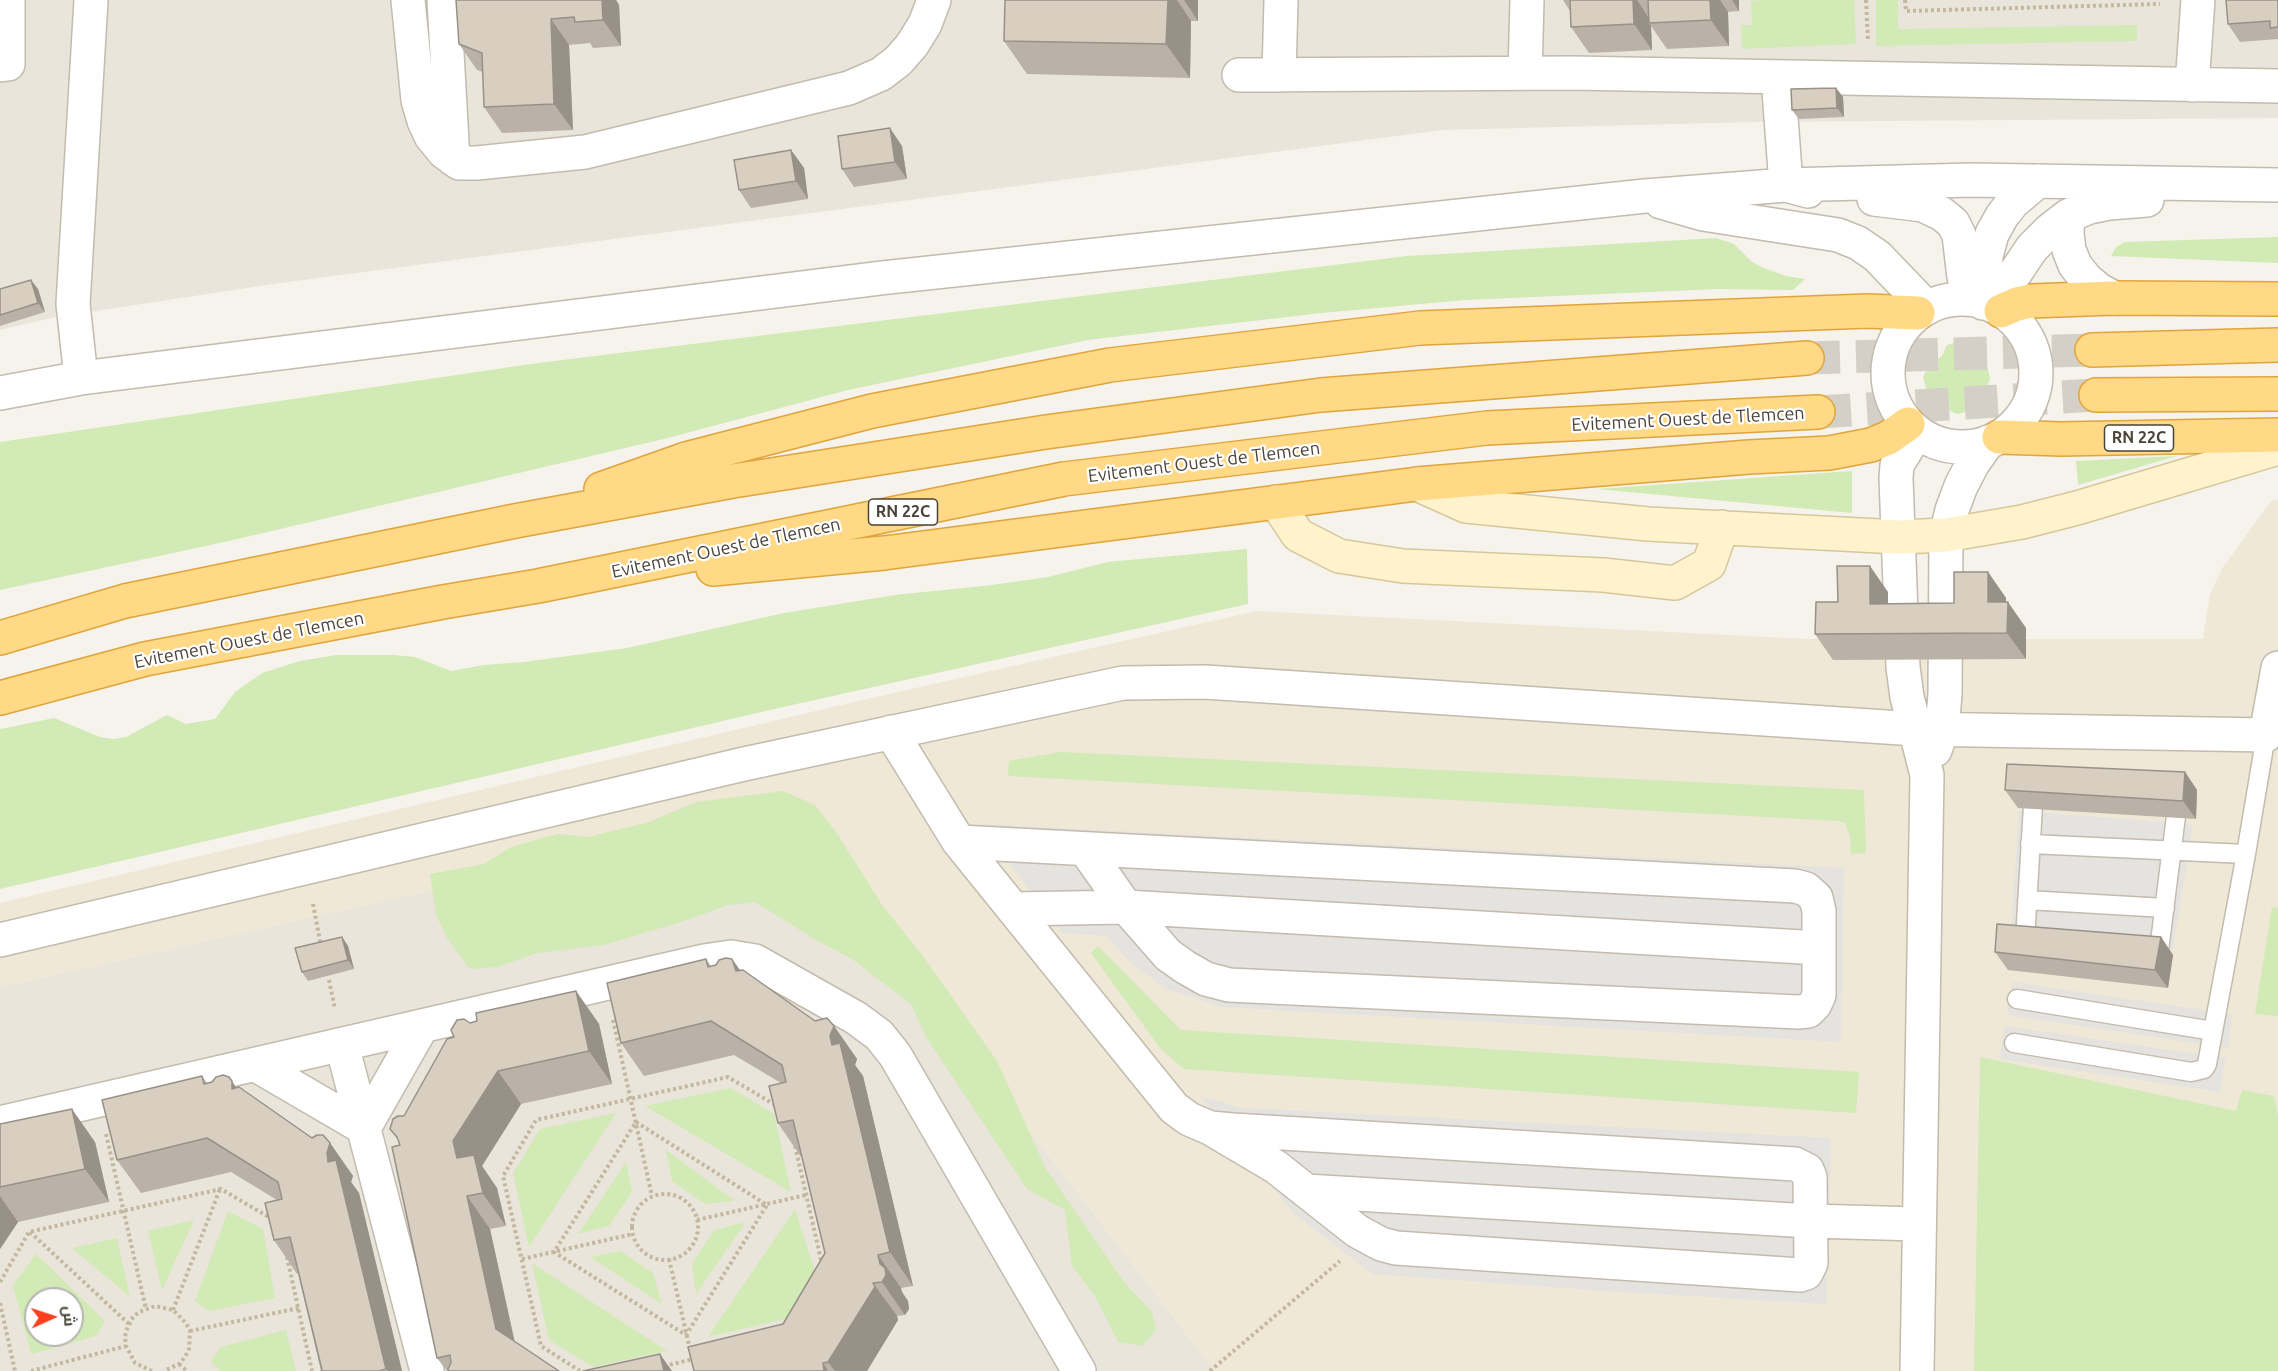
<!DOCTYPE html>
<html>
<head>
<meta charset="utf-8">
<style>
	body { margin:0 }
	#map { position:relative; width:2278px; height:1371px; overflow:hidden; background:#f6f3ec; font-family:Ubuntu,Cairo,sans-serif }
	canvas { display:block }
	.north { position:absolute; left:24px; top:1287px; width:60px; height:60px; box-sizing:border-box; background:#fff; border:2px solid #b7b4b0; border-radius:50%; rotate:87deg; font-size:16px; font-weight:700; line-height:24px; text-align:center; color:#4b4439 }
	.north::after { content:''; display:block; margin:auto; width:21px; height:27px; background:#fc3f1d; clip-path:polygon(50% 0,100% 100%,50% 72%,0 100%) }
</style>
</head>
<body>
<div id="map">
<canvas width="2278" height="1371"></canvas>
<div class="north">ش</div>
</div>
<script>
const c = document.querySelector('canvas').getContext('2d');
c.lineJoin = 'round';
function paint(path, color) { c.fillStyle = color; c.fill(path, 'evenodd'); }
const shape = rows => new Path2D(rows.map(r => 'M' + r).join(''));
function trace(path, color, width, dash) { c.strokeStyle = color; c.lineWidth = width; c.lineCap = dash ? 'butt' : 'round'; c.setLineDash(dash || []); c.stroke(path); }
function label(font, color, halo, rows, align = 'center') {
  c.font = font + ' Ubuntu,sans-serif'; c.lineWidth = 4.5; c.setLineDash([]); c.textBaseline = 'middle'; c.strokeStyle = halo; c.fillStyle = color; for (const [text, x, y, turn = 0] of rows) {
    c.save(); c.translate(x, y); c.rotate((+turn || 0) * Math.PI / 180); c.textAlign = isNaN(turn) ? turn : align; if (halo) c.strokeText(text, 0, 0); c.fillText(text, 0, 0); c.restore();
  }
}
paint(shape([
	[0,0,2278,0,2278,118,1754,122,1442,130,280,283,56,317,0,330],
	[784,811,1215,1371,0,1371,0,987],
	[36,1299,72,1299,72,1335,36,1335]
]), '#eae5da');
paint(shape([
	[2278,500,2278,1371,1215,1371,784,811,0,987,0,903,858,701,1256,611,1807,639,2203,639,2210,594,2223,567,2271,501]
]), '#efe8d6');
paint(shape([
	[1761,0,1854,0,1856,44,1742,49,1741,25,1752,25,1751,1],
	[1876,0,1898,0,1898,29,2137,25,2137,41,1876,46],
	[2278,237,2278,263,2111,256,2116,247,2125,242],
	[1716,238,1734,244,1752,262,1764,268,1786,276,1805,279,1793,290,1718,289,1465,300,1322,313,1088,340,848,390,668,438,229,541,0,590,0,442,538,363,1407,256],
	[1955,343,1963,347,1968,356,1982,361,1988,369,1990,379,1984,393,1971,400,1965,412,1957,414,1949,410,1945,401,1936,398,1927,392,1923,377,1930,363,1942,356,1947,345],
	[2177,456,2078,485,2076,461],
	[1852,471,1852,513,1597,489],
	[1247,549,1248,604,783,707,0,889,0,729,6,728,54,718,100,737,113,739,126,737,167,715,186,724,215,719,235,692,262,673,300,661,336,655,393,655,415,657,451,671,484,665,524,662,627,648,784,613,895,595,992,585,1048,577,1108,562],
	[1061,752,1864,790,1866,853,1851,854,1850,836,1845,823,1839,821,1008,776,1009,761],
	[783,791,815,805,836,832,882,905,923,956,997,1061,1046,1169,1124,1282,1152,1312,1156,1329,1142,1346,1118,1342,1095,1296,1072,1266,1065,1210,1027,1189,926,1037,911,1004,852,959,816,940,755,902,728,905,684,921,604,945,537,953,497,967,470,969,447,938,436,915,430,874,484,864,511,847,546,837,559,834,588,837,649,822,696,802],
	[2272,907,2278,908,2278,1016,2255,1014],
	[1098,946,1181,1030,1859,1072,1856,1113,1184,1069,1160,1048,1091,953],
	[1980,1057,2236,1111,2242,1090,2274,1096,2278,1115,2278,1371,1974,1371],
	[731,1088,774,1114,791,1192,645,1106],
	[616,1113,529,1247,513,1173,540,1129],
	[666,1150,735,1201,705,1204,672,1181],
	[626,1162,632,1192,609,1226,578,1234],
	[795,1209,819,1284,806,1314,708,1337],
	[228,1211,263,1229,275,1298,209,1311,195,1301],
	[194,1220,162,1290,148,1231],
	[746,1222,696,1294,692,1264,714,1230],
	[117,1238,130,1297,72,1248],
	[620,1251,653,1273,662,1304,590,1257],
	[36,1254,105,1321,96,1336,31,1354,13,1285],
	[36,1299,72,1299,72,1335,36,1335],
	[532,1263,667,1351,593,1367,549,1340],
	[286,1330,296,1371,220,1371,211,1362,220,1347]
]), '#d2eab5');
paint(shape([
	[2019,811,2193,824,2173,949,2010,938],
	[980,824,1844,868,1841,1042,1222,1007,1167,989,1133,965,1106,936,1062,933],
	[2012,982,2232,1014,2228,1048,2007,1015],
	[2005,1026,2226,1058,2220,1092,1999,1059],
	[1200,1096,1243,1108,1831,1138,1826,1304,1605,1291,1373,1274,1293,1213]
]), '#e5e3e0');
trace(shape([
	[1807,358,2092,350],
	[1818,412,2096,395]
]), '#d4d0c8', 33, [33, 16]);
const service = shape([
	[2046,794,2171,804,2177,808,2157,966,2152,971,2029,960,2024,956,2033,806,2040,796,2046,794],
	[2030,844,2246,854],
	[2027,900,2165,908],
	[2017,999,2213,1031],
	[2014,1043,2191,1072,2204,1069,2207,1064,2246,854,2266,735]
]);
const minor = shape([
	[408,0,418,100,424,121,431,136,444,152,459,163,477,163,585,152,849,88,881,74,898,61,912,45,925,24,934,0],
	[444,0,453,159],
	[0,65,8,64,8,0],
	[1525,73,1527,0],
	[1239,75,1572,73,2278,86],
	[1279,75,1281,0],
	[1778,77,1786,185,1808,191],
	[2192,85,2198,0],
	[1874,199,1923,205,1942,214,1953,223,1959,235,1964,277,1974,300],
	[1661,202,1703,214,1838,235,1858,243,1877,256,1927,308],
	[2068,216,2067,233,2069,250,2075,265,2086,279,2099,290,2114,298],
	'1888 373a74 74 0 1 1 148 0a74 74 0 1 1-148 0Z',
	[1983,303,1986,256,1992,234,2002,216,2013,202,2038,181],
	[1993,306,2032,248,2050,230,2068,216,2089,207,2109,203,2147,200],
	[81,378,73,304,91,0],
	[0,393,81,378,881,278,1645,196,1786,185,1971,180,2278,185],
	[891,732,959,842,1174,1108,1189,1119,1210,1128,1233,1130,1795,1164,1807,1170,1810,1177,1811,1263,1806,1273,1800,1275,1396,1248,1381,1244,1357,1231,1276,1167,1210,1128],
	[1935,750,1942,730,1945,694,1946,535,1952,510,1961,486,1973,463,1988,442],
	[959,842,1795,886,1806,889,1816,898,1819,911,1819,995,1815,1004,1808,1011,1798,1012,1229,985,1206,979,1185,967,1168,955,1126,907,1085,849],
	[1013,909,1126,907,1819,948],
	[0,940,744,764,1123,683,1205,682,1916,729,2266,735,2278,668],
	[342,1045,427,1371],
	[256,1065,364,1128,422,1026],
	[0,1123,704,961,731,957,755,961,856,1018,879,1035,895,1055,1079,1371],
	[1306,1191,1810,1221,1919,1224],
	[1917,1371,1927,775,1907,697,1903,667,1896,478,1897,465,1917,432]
]);
const secondary = shape([
	[1417,484,1466,506,1648,524,1899,537,1946,535,2022,522,2077,508,2278,448],
	[1276,502,1298,535,1339,556,1403,566,1603,575,1675,583,1709,564,1722,527]
]);
const trunk = shape([
	[2001,311,2017,304,2031,301,2114,298,2278,299],
	[2092,350,2278,345],
	[2096,395,2278,394],
	[1999,437,2061,439,2278,435],
	[601,489,686,459,872,411,1110,365,1420,328,1867,311,1918,313],
	[713,569,884,553,1417,484,1749,457,1829,453,1871,445,1888,438,1908,424],
	[0,638,125,601,515,521,733,481,1046,432,1321,395,1807,358],
	[0,698,145,659,443,602,538,586,1064,479,1487,428,1818,412]
]);
trace(service, '#c2bbae', 21);
trace(minor, '#c2bbae', 36);
trace(secondary, '#d6c79b', 36);
trace(trunk, '#e0a43c', 36);
trace(shape([
	[1866,0,1868,41],
	[1905,0,1906,11,2160,4],
	[313,904,321,946],
	[329,980,335,1009],
	[613,1020,652,1196],
	[636,1122,767,1205,686,1335,554,1252,636,1122],
	[106,1134,146,1309],
	[795,1146,822,1264],
	'632 1227a33 33 0 1 1 66 0a33 33 0 1 1-66 0Z',
	[697,1220,806,1195],
	[30,1232,129,1324],
	[287,1257,312,1371],
	[522,1259,633,1234],
	[669,1259,690,1349],
	[0,1282,29,1232,221,1189,272,1219],
	[0,1303,15,1371],
	[173,1310,220,1189],
	[190,1331,299,1308],
	[179,1364,187,1371],
	[664,1366,694,1359],
	[31,1371,126,1346],
	[152,1371,135,1363,126,1346,125,1338,126,1331,133,1317,139,1312,155,1306,173,1310,186,1323,190,1331,189,1349,185,1357,179,1364,164,1371],
	[580,1371,541,1346,503,1176,536,1120,728,1077,777,1106],
	[1210,1371,1340,1261]
]), '#c4b79f', 4, [3, 3]);
trace(service, '#fff', 18);
trace(minor, '#fff', 33);
trace(secondary, '#fff3cd', 33);
trace(trunk, '#ffd985', 33);
paint(shape([
	[456,0,616,0,619,5,621,46,593,48,590,43,569,45,573,130,502,133,484,107,483,72,477,70,459,44],
	[1005,0,1198,0,1198,21,1191,21,1190,78,1027,74,1004,41],
	[1563,0,1739,0,1739,11,1728,12,1729,46,1667,49,1651,26,1652,50,1589,53,1571,27,1570,11],
	[2278,0,2278,39,2240,42,2228,24],
	[1836,88,1843,97,1844,117,1799,119,1792,110],
	[902,146,907,179,854,187,842,169],
	[791,150,804,168,808,199,751,208,739,190],
	[0,289,38,289,45,312,0,326],
	[1988,572,2006,598,2006,602,2026,628,2026,659,1833,660,1815,634,1838,602,1888,592,1888,603,1954,603],
	[2185,772,2197,790,2196,819,2018,808,2005,790],
	[342,937,348,946,354,969,308,981,302,972],
	[2161,937,2173,955,2168,988,2008,970,1995,952],
	[706,959,711,966,732,959,740,970,815,1021,834,1026,857,1059,855,1065,863,1076,913,1286,901,1288,902,1292,908,1301,909,1309,905,1315,897,1316,898,1320,867,1371,694,1371,783,1324,825,1253,802,1156,801,1157,778,1123,781,1083,734,1055,644,1076,621,1043],
	[576,991,599,1024,612,1084,521,1104,482,1166,497,1188,506,1226,490,1229,515,1342,559,1371,447,1371,437,1358,400,1145,399,1141,390,1129,404,1116,454,1037,470,1023,477,1021],
	[202,1076,207,1083,229,1077,236,1088,312,1138,330,1143,353,1176,351,1182,359,1193,402,1371,321,1371,298,1273,297,1274,274,1240,277,1200,231,1172,141,1193,117,1160],
	[0,1124,95,1142,109,1202,18,1222,0,1249]
]), '#bab2a6');
paint(shape([
	[602,0,616,0,619,5,621,46,603,20],
	[1168,0,1177,0,1191,21,1190,78,1166,44],
	[1184,0,1198,0,1198,21],
	[1633,0,1637,0,1650,20,1649,23,1651,26,1652,50,1634,24],
	[1710,0,1720,0,1728,12,1729,46,1711,20],
	[1732,0,1739,0,1739,11],
	[551,19,569,45,573,130,554,104],
	[1836,88,1843,97,1844,117,1837,108],
	[890,128,902,146,907,179,895,162],
	[791,150,804,168,808,199,796,181],
	[31,280,38,289,45,312,38,303],
	[1870,566,1888,592,1888,629,1870,604],
	[1988,572,2006,598,2006,628,1988,602],
	[2008,602,2026,628,2026,659,2007,633],
	[2185,772,2197,790,2196,819,2183,801],
	[342,937,348,946,354,969,348,960],
	[2161,937,2173,955,2168,988,2155,970],
	[732,959,756,993,736,971],
	[576,991,599,1024,612,1084,589,1051],
	[834,1026,857,1059,855,1065,863,1076,913,1286,890,1252,832,1045,830,1036],
	[498,1071,521,1104,482,1166,497,1188,506,1226,457,1158,453,1141],
	[229,1077,255,1114,232,1089],
	[72,1109,95,1142,109,1202,85,1169],
	[330,1143,353,1176,351,1182,359,1193,402,1371,388,1371,386,1369,328,1162,327,1153],
	[0,1196,18,1222,0,1249],
	[467,1196,490,1229,519,1363,496,1329],
	[878,1255,901,1288,902,1292,908,1301,909,1309,905,1315,882,1282],
	[873,1283,897,1316,898,1320,867,1371,835,1371,828,1362],
	[660,1354,672,1371,664,1371],
	[823,1363,828,1371,824,1371]
]), '#979187');
const building = shape([
	[456,0,602,0,603,20,575,22,574,17,551,19,554,104,484,107,482,53,459,44,456,0],
	[1005,0,1168,0,1166,44,1004,41,1005,0],
	[1570,0,1633,0,1634,24,1571,27,1570,0],
	[1648,0,1710,0,1711,20,1649,23,1648,0],
	[2226,0,2278,0,2278,27,2270,28,2270,21,2228,24,2226,0],
	[1836,88,1837,108,1792,110,1791,89,1836,88],
	[890,128,895,162,842,169,838,136,890,128],
	[791,150,796,181,739,190,734,160,791,150],
	[31,280,38,303,0,315,0,289,31,280],
	[1837,566,1870,566,1870,604,1954,603,1954,572,1988,572,1988,602,2008,602,2007,633,1815,634,1816,602,1838,602,1837,566],
	[2007,764,2185,772,2183,801,2005,790,2007,764],
	[1997,924,2161,937,2155,970,1995,952,1997,924],
	[342,937,348,960,302,972,295,948,342,937],
	[726,958,732,959,736,971,743,970,815,1021,827,1018,834,1026,830,1036,832,1045,840,1043,890,1252,878,1255,880,1264,885,1268,886,1275,882,1282,873,1283,875,1287,828,1362,823,1363,824,1371,694,1371,688,1347,783,1324,825,1253,793,1120,778,1123,769,1086,786,1082,782,1065,711,1021,621,1043,607,983,706,959,708,967,716,965,719,960,726,958],
	[576,991,589,1051,498,1071,453,1141,457,1158,474,1155,483,1193,467,1196,496,1329,559,1371,449,1371,448,1369,451,1363,450,1355,437,1358,392,1147,400,1145,397,1137,390,1129,393,1119,398,1116,404,1116,447,1039,454,1037,451,1030,457,1020,464,1019,470,1023,477,1021,476,1013,576,991],
	[223,1075,229,1077,232,1081,232,1089,239,1087,312,1138,317,1135,323,1135,330,1143,327,1153,328,1162,336,1160,386,1369,379,1371,321,1371,322,1370,290,1237,274,1240,265,1203,282,1199,278,1182,207,1138,117,1160,102,1100,202,1076,204,1084,212,1082,216,1077,223,1075],
	[72,1109,85,1169,0,1187,0,1124,72,1109],
	[660,1354,664,1371,583,1371,660,1354]
]);
paint(building, '#d8cfc1');
trace(building, '#979187', 1.5);
for (const [x, y, w] of [
	[2139,438,69],
	[903,512,69]
]) { const box = new Path2D(); box.roundRect(x - w / 2, y - 13, w, 26, 4.5); c.fillStyle = '#fff'; c.fill(box); trace(box, '#4b4439', 1.5); }
label('bold 16px', '#4b4439', null, [
	["RN 22C",2139,438],
	["RN 22C",903,512]
]);
label('18px', '#4b4439', '#fff', [
	["Evitement Ouest de Tlemcen",1688,419,-3],
	["Evitement Ouest de Tlemcen",1204,462,-7],
	["Evitement Ouest de Tlemcen",726,548,-12],
	["Evitement Ouest de Tlemcen",249,640,-11]
]);
</script>
</body>
</html>
